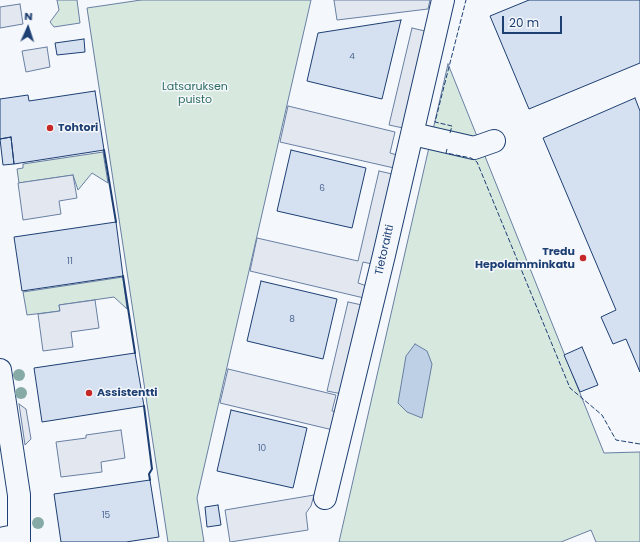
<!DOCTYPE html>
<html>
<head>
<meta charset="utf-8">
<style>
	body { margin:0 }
	#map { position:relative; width:640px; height:542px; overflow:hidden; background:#f4f7fb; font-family:Poppins,sans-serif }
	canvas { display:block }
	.north { position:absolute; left:8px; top:8px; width:40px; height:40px; -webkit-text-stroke:3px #f4f7fb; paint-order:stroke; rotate:3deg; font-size:11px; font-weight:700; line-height:16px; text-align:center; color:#1d3f73 }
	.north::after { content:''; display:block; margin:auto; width:14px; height:18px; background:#1d3f73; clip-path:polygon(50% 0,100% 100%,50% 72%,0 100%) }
	.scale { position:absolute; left:502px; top:16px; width:60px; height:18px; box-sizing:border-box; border:2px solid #1d3f73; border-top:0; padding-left:5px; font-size:12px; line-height:14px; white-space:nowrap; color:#1d3f73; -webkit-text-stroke:3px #f4f7fb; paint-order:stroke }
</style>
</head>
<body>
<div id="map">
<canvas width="640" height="542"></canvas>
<div class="north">N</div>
<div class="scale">20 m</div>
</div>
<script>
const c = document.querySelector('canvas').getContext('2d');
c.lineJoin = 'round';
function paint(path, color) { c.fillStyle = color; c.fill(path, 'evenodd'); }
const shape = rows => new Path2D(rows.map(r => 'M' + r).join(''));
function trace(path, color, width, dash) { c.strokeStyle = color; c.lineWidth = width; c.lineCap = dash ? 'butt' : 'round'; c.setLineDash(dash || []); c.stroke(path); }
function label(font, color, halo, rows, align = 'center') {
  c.font = font + ' Poppins,sans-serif'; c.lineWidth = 3; c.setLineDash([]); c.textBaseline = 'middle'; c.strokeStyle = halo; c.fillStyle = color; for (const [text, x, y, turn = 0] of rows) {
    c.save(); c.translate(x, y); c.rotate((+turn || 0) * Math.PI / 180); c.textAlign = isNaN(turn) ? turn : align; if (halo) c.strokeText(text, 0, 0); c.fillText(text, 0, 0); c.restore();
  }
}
const green = shape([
	[57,0,77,0,80,23,54,27,50,22,59,10,57,0],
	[141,0,311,0,197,498,204,542,168,542,87,8,141,0],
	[448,64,604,453,640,452,640,542,596,542,591,530,561,542,339,542,448,64],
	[103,152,108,183,92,173,78,190,73,175,19,183,17,169,23,168,23,164,103,152],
	[123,277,127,309,114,297,59,305,60,311,27,315,23,292,123,277]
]);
paint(green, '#d7e8df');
trace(green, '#687fa3', 1);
const parking = shape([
	[334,0,430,0,428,9,337,20,334,0],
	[20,4,23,24,0,28,0,7,20,4],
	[412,28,425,31,403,128,389,125,412,28],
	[47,47,50,67,26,72,22,51,47,47],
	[288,106,395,132,390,153,397,155,394,168,280,142,288,106],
	[379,171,392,174,372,264,363,262,358,283,367,286,364,298,250,271,257,238,358,261,379,171],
	[73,175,77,198,59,201,61,214,23,220,18,183,73,175],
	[95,300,99,328,71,332,73,347,43,351,38,314,60,311,59,305,95,300],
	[348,302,362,305,342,394,327,391,348,302],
	[228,369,336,395,332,411,338,412,333,430,220,403,228,369],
	[19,404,26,409,31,439,25,445,19,404],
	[121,430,125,458,101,462,102,472,61,477,56,442,86,438,86,435,121,430],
	[314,495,311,506,306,513,308,530,230,542,225,510,314,495]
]);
paint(parking, '#e3e8f0');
trace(parking, '#687fa3', 1);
const water = shape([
	[415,344,427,351,432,364,422,418,407,412,398,403,406,356,415,344]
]);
paint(water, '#bed0e5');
trace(water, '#687fa3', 1);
const building = shape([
	[529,0,640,0,640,63,529,109,490,16,529,0],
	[401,20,382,99,307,81,318,33,401,20],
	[84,39,85,52,57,55,55,43,84,39],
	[95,91,104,150,14,164,11,137,0,139,0,99,28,95,29,101,95,91],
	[635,98,640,111,640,372,626,339,613,344,601,317,616,310,543,138,635,98],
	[11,137,14,164,3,165,0,139,11,137],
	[291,150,366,168,352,228,277,211,291,150],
	[116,222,123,276,22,291,14,237,116,222],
	[261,281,337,299,323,359,247,341,261,281],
	[582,347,598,385,580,392,564,355,582,347],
	[135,353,144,406,42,422,34,368,135,353],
	[231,410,307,428,293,488,217,471,231,410],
	[150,480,159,537,126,542,61,542,54,494,150,480],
	[218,505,221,525,207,527,205,507,218,505]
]);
paint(building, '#d5e0f0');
trace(building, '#1d3f73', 1);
const minor = shape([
	[413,134,474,148,494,141],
	[0,370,19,495,19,542],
	[325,498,384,255,443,0],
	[0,539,19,535]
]);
trace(minor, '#1d3f73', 24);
trace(minor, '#f4f7fb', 22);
trace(shape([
	[450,133,452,126,435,122,466,0],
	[447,149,446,153,471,158,477,162,570,388,602,415,616,440,640,444]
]), '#1d3f73', 1, [5, 2]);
trace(shape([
	[104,150,116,222],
	[123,276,135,353],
	[144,406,152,469,149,474,150,480]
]), '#1d3f73', 2);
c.fillStyle = '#86aba6';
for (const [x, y] of [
	[19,375],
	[21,393],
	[38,523]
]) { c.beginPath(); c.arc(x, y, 6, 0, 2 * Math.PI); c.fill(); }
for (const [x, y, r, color] of [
	[50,128,4,"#c62828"],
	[583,258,4,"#c62828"],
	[89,393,4,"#c62828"]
]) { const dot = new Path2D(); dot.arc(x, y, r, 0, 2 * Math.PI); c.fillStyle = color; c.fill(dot); trace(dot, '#f4f7fb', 1.5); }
label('9px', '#4b6792', null, [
	["4",352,57],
	["6",322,189],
	["11",70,262],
	["8",292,320],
	["10",262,449],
	["15",106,516]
]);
label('11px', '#2c6c60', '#f4f7fb', [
	["Latsaruksen",195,87],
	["puisto",195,100]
]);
label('bold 11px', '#1d3f73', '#f4f7fb', [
	["Tohtori",58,128],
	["Tredu",575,252,"right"],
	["Hepolamminkatu",575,265,"right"],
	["Assistentti",97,393]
], 'left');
label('11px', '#1d3f73', '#f4f7fb', [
	["Tietoraitti",385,250,-77]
]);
</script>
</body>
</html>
